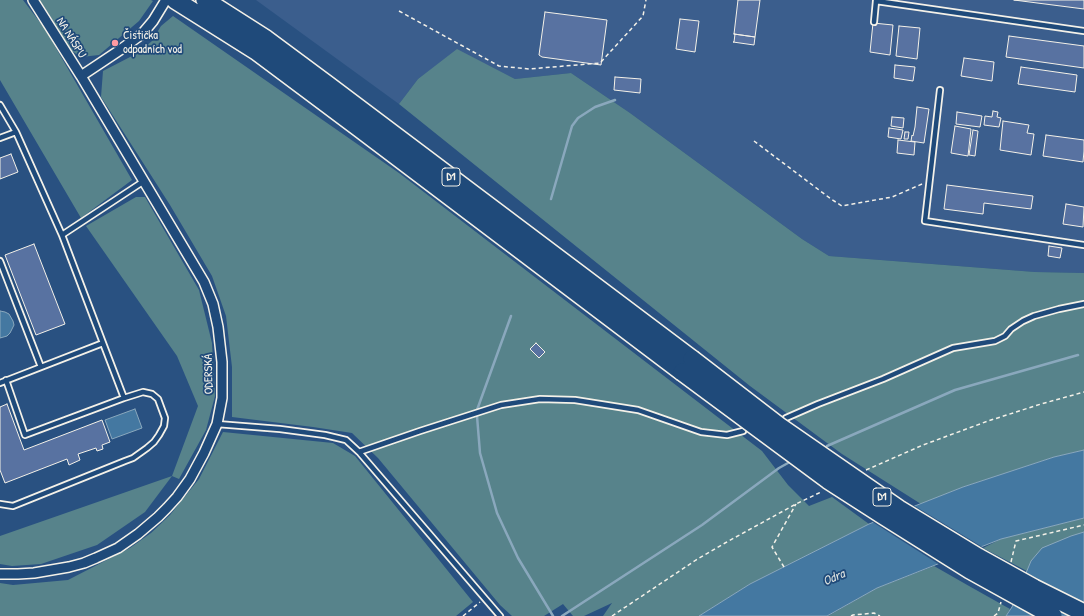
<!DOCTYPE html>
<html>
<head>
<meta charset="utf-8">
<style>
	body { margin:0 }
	canvas { display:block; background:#295181 }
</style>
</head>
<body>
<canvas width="1084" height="616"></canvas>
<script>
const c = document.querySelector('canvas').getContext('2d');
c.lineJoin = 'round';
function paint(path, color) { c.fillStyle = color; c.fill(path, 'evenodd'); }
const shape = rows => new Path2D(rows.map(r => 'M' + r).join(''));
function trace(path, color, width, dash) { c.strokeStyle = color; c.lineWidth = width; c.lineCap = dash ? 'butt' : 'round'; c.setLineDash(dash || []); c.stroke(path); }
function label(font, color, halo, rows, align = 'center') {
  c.font = font + ' "Patrick Hand",sans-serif'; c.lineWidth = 3.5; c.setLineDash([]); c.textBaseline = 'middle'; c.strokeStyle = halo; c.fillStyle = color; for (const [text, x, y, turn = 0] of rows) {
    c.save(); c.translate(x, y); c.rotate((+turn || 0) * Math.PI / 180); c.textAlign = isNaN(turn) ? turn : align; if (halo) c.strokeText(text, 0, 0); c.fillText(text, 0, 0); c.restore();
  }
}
paint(shape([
	[256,0,1084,0,1084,273,1035,272,829,256,802,239,630,113,571,73,515,79,457,50,418,79,399,104]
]), '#3b5e8d');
paint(shape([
	[0,0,23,0,45,29,132,180,81,218,0,80],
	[40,0,151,0,153,1,139,21,99,55,81,57,72,51],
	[173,16,399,173,762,451,788,485,809,506,832,497,869,524,750,584,699,616,603,616,612,603,584,616,573,616,563,604,544,616,512,616,500,605,378,458,352,433,313,427,232,417,232,367,226,316,212,276,170,205,101,97,103,71,132,56,145,47,152,41,161,26],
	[457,49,515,79,571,73,630,113,802,239,829,256,1035,272,1084,273,1084,450,1054,457,963,487,921,504,842,454,750,386,399,104,418,79],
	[136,197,145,197,199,290,212,343,215,396,206,430,179,479,172,476,145,512,97,545,41,564,12,566,0,564,0,536,172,476,198,406,177,356,86,226],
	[223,432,333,443,355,456,473,602,456,616,0,616,0,583,13,585,68,580,130,548,151,533,170,515,199,479],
	[1084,518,1084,601,983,548,1001,539],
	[934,566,969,586,1010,609,1006,616,828,616,877,588]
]), '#57838b');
const water = shape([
	[0,311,5,312,9,314,13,321,14,325,10,333,7,336,0,338,0,311],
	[135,409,142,428,112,439,105,420,135,409],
	[1084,450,1084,518,1001,539,877,588,827,616,699,616,750,584,869,524,963,487,1054,457,1084,450],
	[1084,532,1084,616,1006,616,1012,607,1031,561,1042,548,1071,536,1084,532]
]);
paint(water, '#4478a1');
trace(water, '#8aa8bd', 1);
paint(shape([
	[913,505,984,548,940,565,871,521]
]), '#295181');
trace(shape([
	[551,199,572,126,578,118,595,107,615,100],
	[477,410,511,316],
	[477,416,480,453,497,513,518,558,553,616],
	[827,446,955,390,1078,355],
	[562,616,702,525,779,468,788,463]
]), '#8aa8bd', 2.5);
const building = shape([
	[738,0,760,0,755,37,734,34,738,0],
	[1014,0,1084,0,1084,9,1014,0],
	[545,12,607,20,601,65,542,57,539,55,545,12],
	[680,19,699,21,695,52,676,49,680,19],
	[873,23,893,25,890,55,870,52,873,23],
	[899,26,920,28,917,59,896,56,899,26],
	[734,34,755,37,754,45,733,42,734,42,735,34,734,34],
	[1009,36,1084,46,1084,68,1006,57,1009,36],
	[964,58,994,62,992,81,961,76,964,58],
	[895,65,915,67,913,81,894,78,895,65],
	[1021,67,1077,75,1075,92,1018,84,1021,67],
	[615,77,641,79,640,93,614,90,615,77],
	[917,107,929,109,924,143,911,141,912,135,913,136,915,127,917,107],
	[993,111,998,112,997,117,1001,118,999,127,984,125,985,116,992,117,993,111],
	[957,112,982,116,980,127,956,124,957,112],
	[892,117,904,118,903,128,891,126,892,117],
	[1003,121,1029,125,1027,133,1034,134,1031,155,1000,150,1003,121],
	[955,126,971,129,968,156,951,153,955,126],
	[889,128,903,130,901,139,888,137,889,128],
	[973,130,978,131,975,156,969,155,973,130],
	[905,132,909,132,908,139,904,139,905,132],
	[1046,135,1084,140,1084,151,1083,162,1043,156,1046,135],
	[898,140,915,142,914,155,897,153,898,140],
	[11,154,18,172,0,179,0,158,11,154],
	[947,185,1033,196,1031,209,984,203,983,214,944,209,947,185],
	[1066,204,1084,207,1083,227,1063,224,1066,204],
	[34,244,65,324,36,335,5,255,34,244],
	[1049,246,1062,248,1060,258,1048,256,1049,246],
	[536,343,545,352,539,358,530,349,536,343],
	[7,404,24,450,102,420,110,442,102,445,103,449,97,451,96,448,78,454,80,460,69,465,67,459,5,483,0,470,0,407,7,404]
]);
paint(building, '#5872a1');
trace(building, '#f4f1e8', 1);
const lane = shape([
	[874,22,876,1,1084,31],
	[940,90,925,221,1084,245],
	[0,105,16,132,62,235,103,343,0,383],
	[0,138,16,132],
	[62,235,144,181],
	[0,261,41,367],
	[6,380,25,435,124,398],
	[786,418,818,404,883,379,953,348,995,341,1005,336,1011,329,1023,321,1034,316,1059,309,1084,304],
	[217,424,280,429,325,435,346,440,359,452,500,616],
	[359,452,420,431,501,405,540,399,575,400,638,410,701,432,727,435,743,431],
	[0,504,13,506,125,461,133,458,147,448,154,442,159,435,164,426,165,418,158,399,152,394,143,392,124,398,103,343]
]);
const street = shape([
	[81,76,120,50,142,34,153,21,164,3],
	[0,574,18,574,34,573,69,567,84,563,96,558,118,548,138,534,158,517,167,508,177,497,190,479,204,453,217,424,222,398,222,362,218,327,213,304,204,282,81,76,33,0]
]);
const highway = shape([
	[175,0,256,51,359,128,682,372],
	[205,0,266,39,328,85,692,359]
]);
trace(lane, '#f4f1e8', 8);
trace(street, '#f4f1e8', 12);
trace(highway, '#f4f1e8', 20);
trace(shape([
	[399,11,499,66,529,69,600,63,643,16,646,0],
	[754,141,831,199,842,206,892,197,922,184],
	[866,470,923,445,988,421,1041,404,1084,392],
	[1011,562,1016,541,1084,525],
	[784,567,772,547,796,504],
	[463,616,480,602],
	[612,616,696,560,725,543,796,504,821,492],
	[851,616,853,615,874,613,880,616],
	[994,616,998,613,1001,602]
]), '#f4f1e8', 1.5, [4, 3]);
trace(lane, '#1f4a7a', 4.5);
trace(street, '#1f4a7a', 9);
trace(highway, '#1f4a7a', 17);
const highwayBridge = shape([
	[692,359,779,426,899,509,978,557,1034,588,1084,613],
	[682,372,828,480,884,516,970,570,1053,616]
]);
trace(highwayBridge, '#f4f1e8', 20, []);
trace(highwayBridge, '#1f4a7a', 17);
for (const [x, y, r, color] of [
	[115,43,4,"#ff9aa2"]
]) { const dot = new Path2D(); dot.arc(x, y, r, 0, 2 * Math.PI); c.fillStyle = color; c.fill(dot); trace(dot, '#1f4a7a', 1.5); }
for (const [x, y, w] of [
	[451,177,18],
	[882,497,18]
]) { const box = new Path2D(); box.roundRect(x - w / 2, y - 9, w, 18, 3); c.fillStyle = '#1f4a7a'; c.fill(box); trace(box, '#f4f1e8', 1); }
label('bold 11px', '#f4f1e8', null, [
	["D1",451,177],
	["D1",882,497]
]);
label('12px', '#f4f1e8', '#1f4a7a', [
	["Čistička",123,36],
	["odpadních vod",123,50]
], 'left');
label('12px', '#f4f1e8', '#1f4a7a', [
	["NA NÁSPU",71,38,58],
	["ODERSKÁ",209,374,-91]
]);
label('italic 13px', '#dadfdd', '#1f4a7a', [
	["Odra",834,578,-24]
]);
</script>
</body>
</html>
